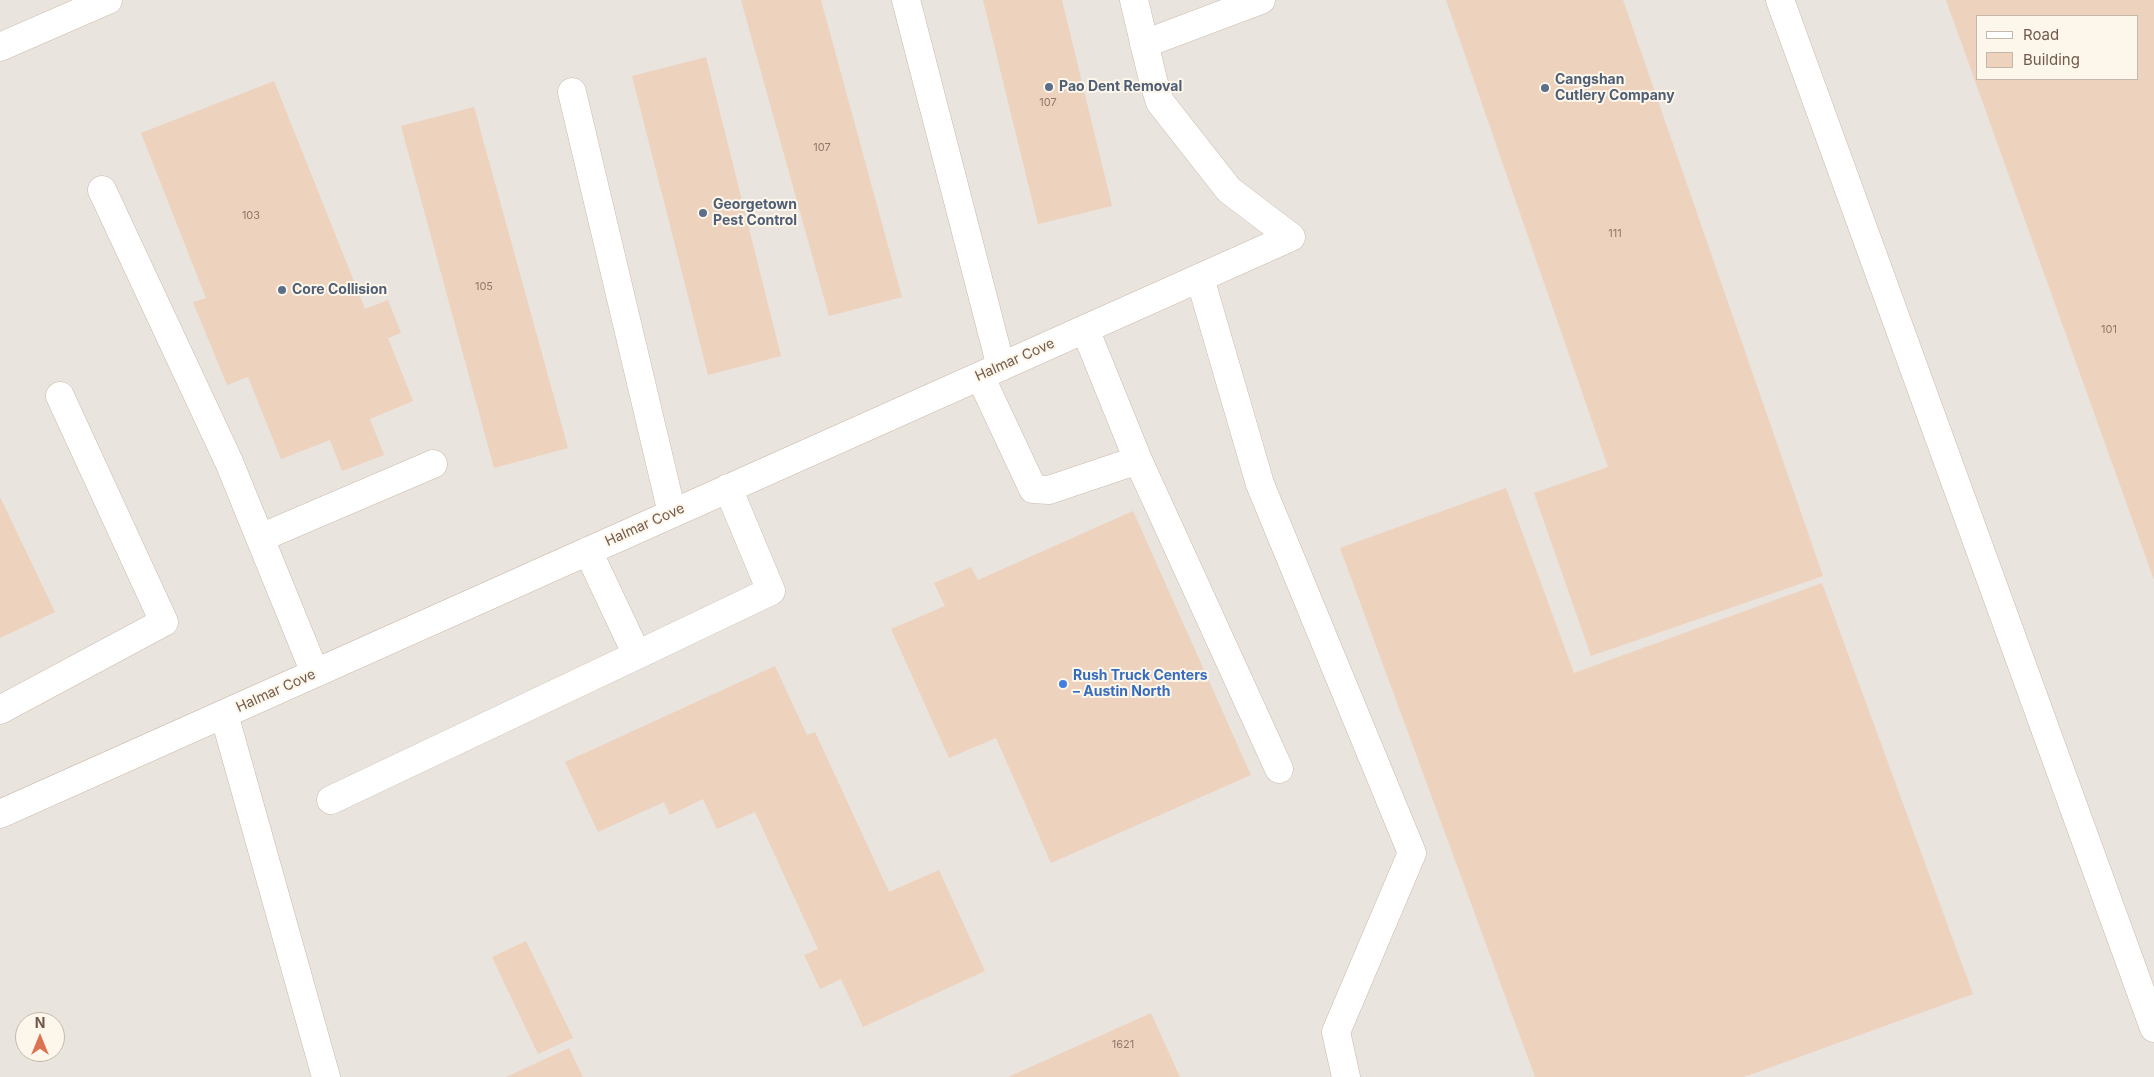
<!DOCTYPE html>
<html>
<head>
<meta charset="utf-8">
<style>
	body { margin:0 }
	#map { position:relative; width:2154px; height:1077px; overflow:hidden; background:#faf2e4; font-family:Inter,sans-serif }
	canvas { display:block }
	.legend { position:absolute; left:1976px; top:15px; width:162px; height:65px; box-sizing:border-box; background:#fdf6ea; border:1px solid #c5b8ab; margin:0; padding:6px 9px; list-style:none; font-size:15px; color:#715a4c }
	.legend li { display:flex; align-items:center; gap:10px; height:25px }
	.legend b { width:25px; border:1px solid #c5b8ab }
	.north { position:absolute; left:15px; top:1012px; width:50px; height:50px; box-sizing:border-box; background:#fdf6ea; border:1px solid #c5b8ab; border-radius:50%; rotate:0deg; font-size:14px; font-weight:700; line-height:20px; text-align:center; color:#715a4c }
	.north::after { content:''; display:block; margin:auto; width:18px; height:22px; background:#db7353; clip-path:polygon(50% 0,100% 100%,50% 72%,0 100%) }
</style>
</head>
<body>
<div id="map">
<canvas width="2154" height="1077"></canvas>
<ul class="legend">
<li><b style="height:6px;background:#fff"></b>Road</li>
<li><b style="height:14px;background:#edd2be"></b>Building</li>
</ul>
<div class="north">N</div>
</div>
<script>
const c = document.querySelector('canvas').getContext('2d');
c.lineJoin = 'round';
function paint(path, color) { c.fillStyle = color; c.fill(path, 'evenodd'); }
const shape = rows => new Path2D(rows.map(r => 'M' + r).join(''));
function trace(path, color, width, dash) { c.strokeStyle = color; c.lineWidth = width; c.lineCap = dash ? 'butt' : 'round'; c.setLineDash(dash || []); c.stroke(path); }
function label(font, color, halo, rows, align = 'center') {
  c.font = font + ' Inter,sans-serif'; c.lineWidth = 4; c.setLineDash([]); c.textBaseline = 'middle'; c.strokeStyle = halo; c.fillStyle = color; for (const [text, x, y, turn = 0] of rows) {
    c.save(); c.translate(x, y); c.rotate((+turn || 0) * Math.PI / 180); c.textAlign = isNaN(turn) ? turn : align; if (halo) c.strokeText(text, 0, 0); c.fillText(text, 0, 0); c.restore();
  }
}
paint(shape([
	[0,0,2154,0,2154,1077,0,1077],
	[1978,16,2138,16,2138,79,1978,79],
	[25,1022,55,1022,55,1052,25,1052]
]), '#eae4de');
paint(shape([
	[741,0,821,0,902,297,829,316],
	[983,0,1062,0,1112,206,1038,224],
	[1446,0,1623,0,1823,576,1591,656,1534,493,1608,467],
	[1946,0,2154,0,2154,580],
	[1978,16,2138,16,2138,79,1978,79],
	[706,57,781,356,708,375,632,76],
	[274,81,365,309,388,300,401,333,388,338,413,401,370,419,384,455,342,471,330,440,281,459,248,377,227,385,193,302,206,298,141,133],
	[474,107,568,448,494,468,401,126],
	[1506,488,1574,673,1822,583,1973,994,1744,1077,1535,1077,1340,548],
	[0,497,55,612,0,638],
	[1133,511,1251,775,1051,863,996,738,949,758,891,629,945,606,934,583,971,567,978,580],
	[775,666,807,735,815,732,889,892,939,870,985,971,863,1027,841,979,820,989,804,955,818,949,755,812,717,829,703,799,670,815,664,802,598,832,565,762],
	[526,941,573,1038,538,1054,492,957],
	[1151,1013,1180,1077,1008,1077],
	[569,1048,583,1077,506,1077]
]), '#edd2be');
const minor = shape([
	[906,0,1001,367],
	[1780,0,2154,1028],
	[1144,44,1261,0],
	[0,47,108,0],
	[572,92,672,513],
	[102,190,229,462,315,673],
	[1200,278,1260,484,1412,853,1336,1032,1346,1077],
	[980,376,1033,489,1049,490,1138,460,1085,329],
	[1138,460,1279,769],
	[260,538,433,464],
	[588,551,637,655,771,591,728,488],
	[0,710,164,622,60,396],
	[224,714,326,1077],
	[331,800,637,655],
	[0,814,1291,237,1229,190,1160,102,1153,80,1134,0]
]);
trace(minor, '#cbbaab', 29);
trace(minor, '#fff', 28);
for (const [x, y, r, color] of [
	[1049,87,5,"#5c6f8a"],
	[1545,88,5,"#5c6f8a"],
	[703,213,5,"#5c6f8a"],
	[282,290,5,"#5c6f8a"],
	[1063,684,5,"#3f7fe0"]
]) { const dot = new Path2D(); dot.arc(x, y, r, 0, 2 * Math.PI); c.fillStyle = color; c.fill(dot); trace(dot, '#fdf6ea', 2); }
label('11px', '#907868', null, [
	["107",1048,103],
	["107",822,148],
	["103",251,216],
	["111",1615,234],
	["105",484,287],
	["101",2109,330],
	["1621",1123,1045]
]);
label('bold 14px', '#4e5e75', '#fdf6ea', [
	["Cangshan",1555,80],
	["Cutlery Company",1555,96],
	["Pao Dent Removal",1059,87],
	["Georgetown",713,205],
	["Pest Control",713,221],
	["Core Collision",292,290]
], 'left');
label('14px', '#715a4c', '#fdf6ea', [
	["Halmar Cove",1015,360,-24],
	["Halmar Cove",645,525,-24],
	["Halmar Cove",276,691,-24]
]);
label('bold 14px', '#366cbe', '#fdf6ea', [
	["Rush Truck Centers",1073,676],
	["– Austin North",1073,692]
], 'left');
</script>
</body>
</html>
